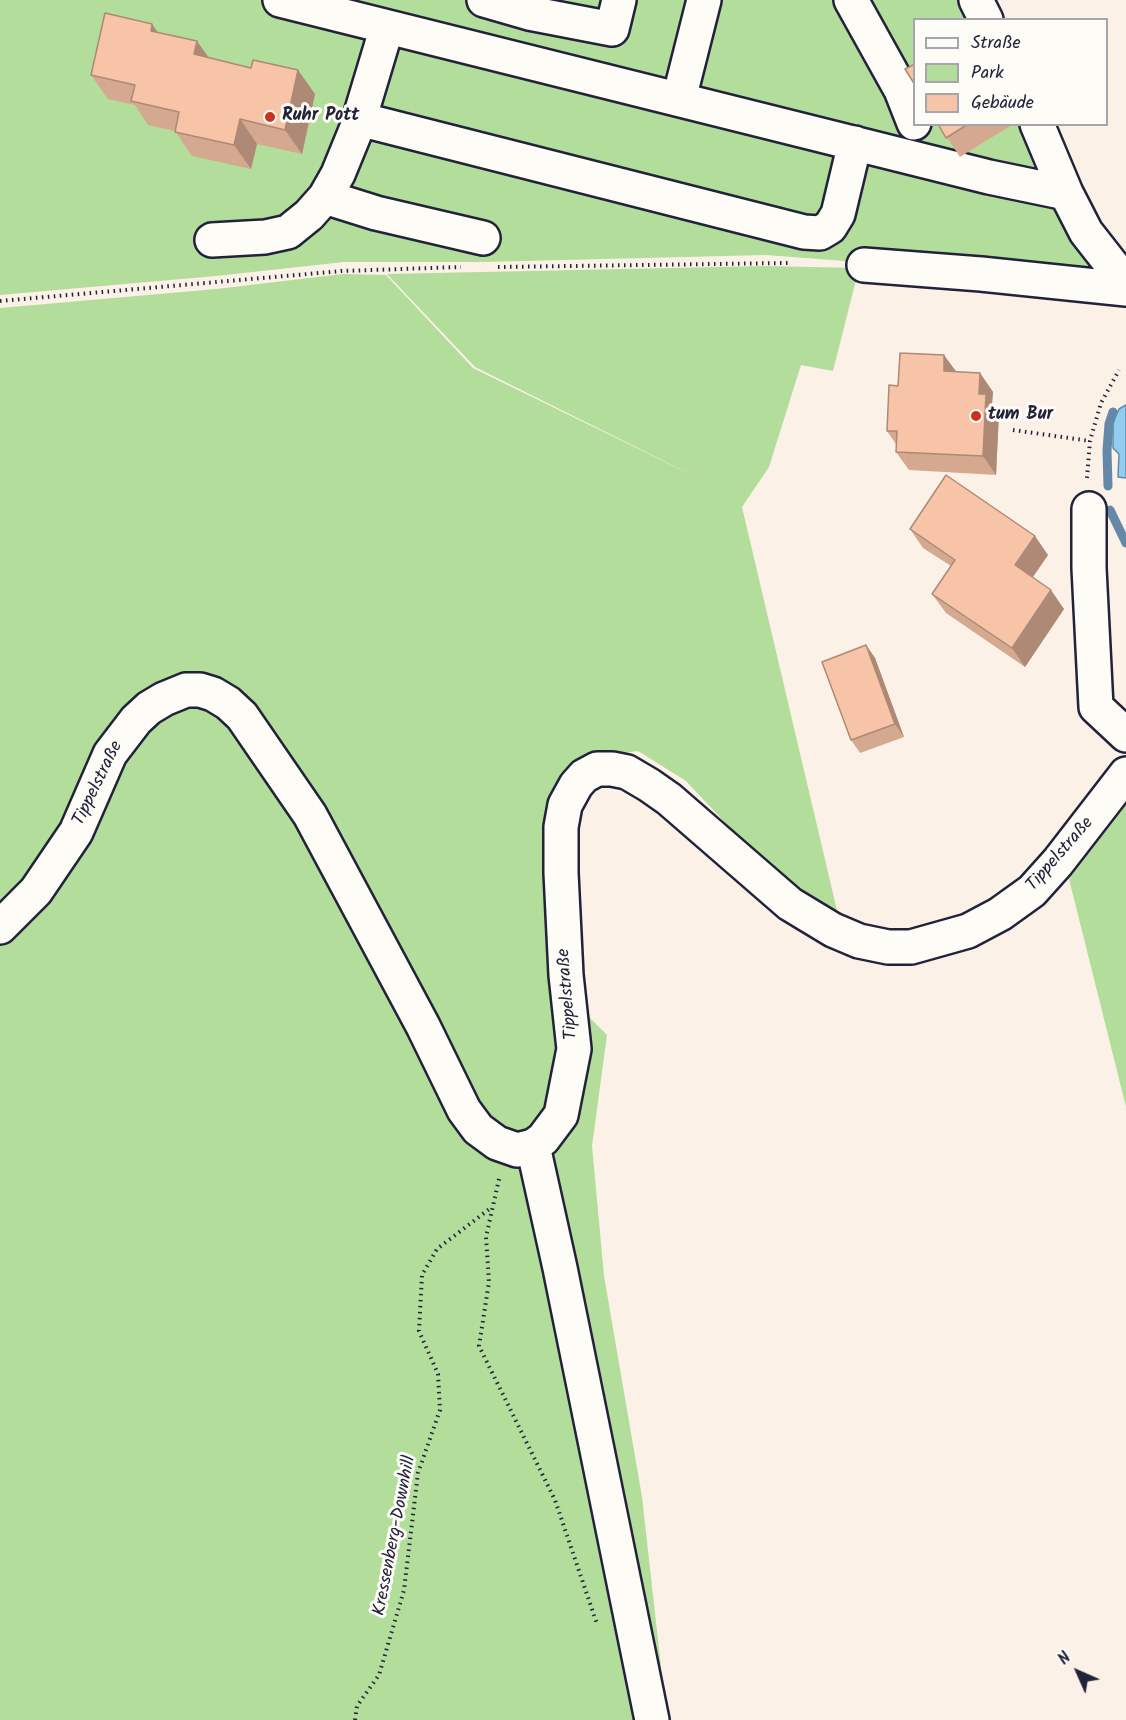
<!DOCTYPE html>
<html>
<head>
<meta charset="utf-8">
<style>
	body { margin:0 }
	#map { position:relative; width:1126px; height:1720px; overflow:hidden; background:#fcf1e7; font-family:Kalam,sans-serif }
	canvas { display:block }
	.legend { position:absolute; left:913px; top:18px; width:195px; height:108px; box-sizing:border-box; background:#fdfcf7; border:2px solid #a5a5ac; margin:0; padding:8px 10px; list-style:none; font-size:18px; color:#22223b }
	.legend li { display:flex; align-items:center; gap:12px; height:30px }
	.legend b { width:30px; border:2px solid #a5a5ac }
	.north { position:absolute; left:1048px; top:1642px; width:60px; height:60px; -webkit-text-stroke:4px #fdfcf7; paint-order:stroke; rotate:315deg; font-size:16px; font-weight:700; line-height:24px; text-align:center; color:#22223b }
	.north::after { content:''; display:block; margin:auto; width:21px; height:27px; background:#22223b; clip-path:polygon(50% 0,100% 100%,50% 72%,0 100%) }
</style>
</head>
<body>
<div id="map">
<canvas width="1126" height="1720"></canvas>
<ul class="legend">
<li><b style="height:8px;background:#fdfcf7"></b>Straße</li>
<li><b style="height:16px;background:#b3dd9a"></b>Park</li>
<li><b style="height:16px;background:#f7c4a8"></b>Gebäude</li>
</ul>
<div class="north">N</div>
</div>
<script>
const c = document.querySelector('canvas').getContext('2d');
c.lineJoin = 'round';
function paint(path, color) { c.fillStyle = color; c.fill(path, 'evenodd'); }
const shape = rows => new Path2D(rows.map(r => 'M' + r).join(''));
function trace(path, color, width, dash) { c.strokeStyle = color; c.lineWidth = width; c.lineCap = dash ? 'butt' : 'round'; c.setLineDash(dash || []); c.stroke(path); }
function label(font, color, halo, rows, align = 'center') {
  c.font = font + ' Kalam,sans-serif'; c.lineWidth = 6; c.setLineDash([]); c.textBaseline = 'middle'; c.strokeStyle = halo; c.fillStyle = color; for (const [text, x, y, turn = 0] of rows) {
    c.save(); c.translate(x, y); c.rotate((+turn || 0) * Math.PI / 180); c.textAlign = isNaN(turn) ? turn : align; if (halo) c.strokeText(text, 0, 0); c.fillText(text, 0, 0); c.restore();
  }
}
paint(shape([
	[0,0,979,0,989,19,914,20,914,124,1041,125,1105,281,766,255,484,262,344,262,216,276,0,295],
	[765,266,859,268,833,371,801,365,769,467,742,507,839,919,766,866,686,781,638,751,580,759,553,817,556,984,607,1035,592,1146,604,1276,642,1497,667,1720,0,1720,0,308,216,289,343,274,386,275,473,368,708,483,475,367,387,274],
	[1126,805,1126,1107,1069,879]
]), '#b3dd9a');
const water = shape([
	[1126,405,1126,478,1118,477,1119,454,1113,448,1113,422,1119,409,1126,405]
]);
paint(water, '#90cdf1');
trace(water, '#6489a8', 1.5);
trace(shape([
	[1108,486,1107,450,1109,424,1113,412],
	[1110,510,1126,543]
]), '#6489a8', 9);
const minor = shape([
	[280,0,989,177,1066,193],
	[484,0,529,13,612,29,619,0],
	[851,0,901,90,914,123],
	[976,0,986,20],
	[679,99,704,0],
	[359,119,804,232,820,233,830,227,838,214,855,143],
	[1037,124,1066,193,1086,232,1126,283],
	[325,197,376,213,483,238],
	[212,240,265,237,288,232,309,215,325,197,338,174,356,130,387,27],
	[864,265,981,274,1126,289],
	[1089,509,1089,568,1096,707,1126,735],
	[0,927,36,891,76,832,110,754,136,720,149,708,164,699,186,690,200,690,213,694,228,703,242,716,310,815,423,1026,464,1110,478,1129,497,1143,517,1150,533,1146,543,1139,561,1115,574,1049,566,975,561,873,561,827,565,805,576,785,584,776,597,769,612,769,627,772,649,785,669,799,790,904,833,930,859,941,888,947,911,947,968,931,1000,914,1032,891,1058,862,1126,774],
	[533,1146,560,1268,652,1720]
]);
trace(minor, '#22223b', 38);
trace(shape([
	[498,267,788,263],
	[0,301,342,271,461,267],
	[1013,430,1090,441],
	[1087,478,1090,441,1101,403,1119,370],
	[499,1179,486,1237,489,1282,479,1346,555,1500,597,1624],
	[355,1720,357,1706,379,1675,404,1590,418,1473,440,1410,438,1374,419,1331,422,1275,437,1249,492,1207]
]), '#22223b', 4, [1.5, 4.5]);
trace(minor, '#fdfcf7', 33);
paint(shape([
	[158,32,208,58,315,94,302,154,257,144,251,169,192,156,175,131,148,125,135,105,108,99,91,75],
	[938,124,1009,124,1010,126,960,157],
	[956,372,980,373,993,392,992,404,999,413,996,475,909,470,896,452,896,444,887,431,898,386],
	[910,529,1048,555,1032,578,1064,609,1025,667,946,613,932,594,951,566,923,548],
	[866,645,875,658,904,737,860,753,851,740]
]), '#d4a990');
paint(shape([
	[152,24,169,48,151,31],
	[197,41,214,65,194,54],
	[298,70,315,94,302,154,285,130],
	[240,119,257,144,251,169,234,145],
	[944,355,958,374,944,371],
	[980,373,993,392,992,404,999,413,996,475,983,456,979,394],
	[1035,536,1048,555,1028,584,1015,565],
	[1051,590,1064,609,1025,667,1012,648],
	[866,645,875,658,904,737,895,724]
]), '#ad8976');
const building = shape([
	[105,13,152,24,151,31,197,41,194,54,251,68,253,60,298,70,285,130,240,119,234,145,175,132,179,112,131,101,135,85,91,75,105,13],
	[915,64,915,85,905,69,915,64],
	[938,124,968,124,946,138,938,124],
	[900,353,944,355,944,371,980,373,979,394,986,394,983,456,896,452,897,431,887,431,889,385,898,386,900,353],
	[946,475,1035,536,1015,565,1051,590,1012,648,932,594,955,560,910,529,946,475],
	[866,645,895,724,851,740,822,662,866,645]
]);
paint(building, '#f7c4a8');
trace(building, '#ad8976', 1.5);
for (const [x, y, r, color] of [
	[270,117,6,"#c8321e"],
	[976,416,6,"#c8321e"]
]) { const dot = new Path2D(); dot.arc(x, y, r, 0, 2 * Math.PI); c.fillStyle = color; c.fill(dot); trace(dot, '#fdfcf7', 2); }
label('bold 18px', '#22223b', '#fdfcf7', [
	["Ruhr Pott",282,117],
	["tum Bur",988,416]
], 'left');
label('18px', '#22223b', '#fdfcf7', [
	["Tippelstraße",99,784,-64],
	["Tippelstraße",1061,855,-49],
	["Tippelstraße",569,994,-95],
	["Kressenberg-Downhill",396,1536,-79]
]);
</script>
</body>
</html>
